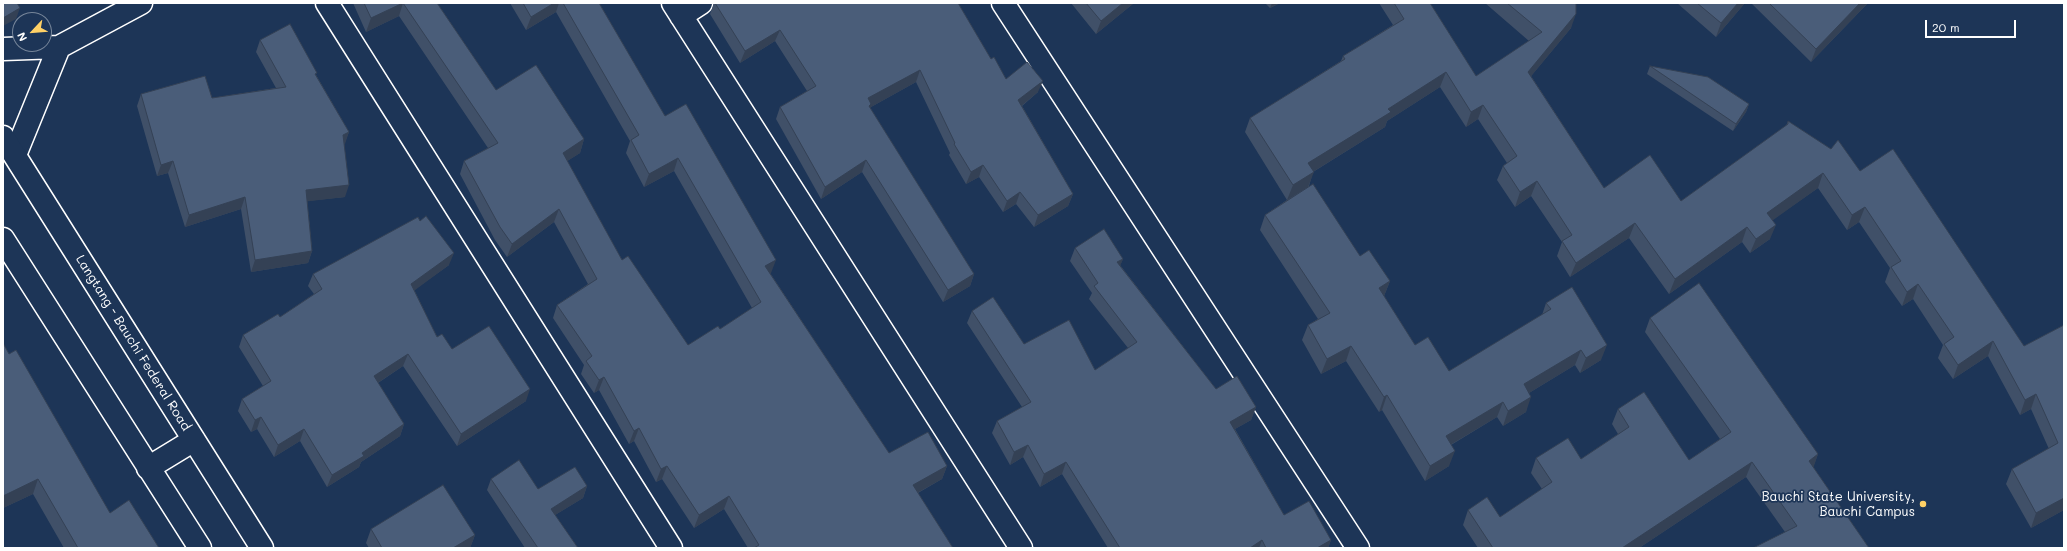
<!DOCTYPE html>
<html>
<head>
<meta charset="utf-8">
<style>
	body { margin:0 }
	#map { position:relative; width:2067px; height:551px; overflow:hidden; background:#1d3557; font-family:Mali,sans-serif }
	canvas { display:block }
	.frame { position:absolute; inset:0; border:4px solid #fff; pointer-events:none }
	.north { position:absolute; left:12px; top:12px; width:40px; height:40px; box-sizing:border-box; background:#1d3557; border:1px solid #77869a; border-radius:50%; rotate:244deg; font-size:11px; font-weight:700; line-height:16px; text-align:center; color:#fff }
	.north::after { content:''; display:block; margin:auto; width:14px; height:18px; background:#ffd166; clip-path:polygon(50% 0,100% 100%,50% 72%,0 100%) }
	.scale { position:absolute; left:1925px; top:20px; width:91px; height:18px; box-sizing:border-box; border:2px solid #fff; border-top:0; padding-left:5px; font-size:12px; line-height:14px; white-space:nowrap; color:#fff; -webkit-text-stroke:3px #1d3557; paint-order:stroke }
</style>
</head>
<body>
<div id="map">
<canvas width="2067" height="551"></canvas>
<div class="frame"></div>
<div class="north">N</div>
<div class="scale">20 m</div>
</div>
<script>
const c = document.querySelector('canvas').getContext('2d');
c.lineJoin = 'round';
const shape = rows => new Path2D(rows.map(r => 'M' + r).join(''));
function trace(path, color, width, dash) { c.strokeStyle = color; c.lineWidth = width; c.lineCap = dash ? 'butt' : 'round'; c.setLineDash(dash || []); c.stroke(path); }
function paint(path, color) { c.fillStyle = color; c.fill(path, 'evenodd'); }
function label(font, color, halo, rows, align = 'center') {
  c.font = font + ' Mali,sans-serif'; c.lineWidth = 3.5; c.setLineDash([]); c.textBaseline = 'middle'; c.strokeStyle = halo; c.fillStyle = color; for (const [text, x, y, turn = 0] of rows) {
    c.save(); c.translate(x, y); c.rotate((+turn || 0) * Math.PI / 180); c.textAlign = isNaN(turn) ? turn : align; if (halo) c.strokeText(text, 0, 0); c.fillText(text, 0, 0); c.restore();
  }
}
const street = shape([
	[327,3,671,548],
	[673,3,1021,548],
	[1003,3,1358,548],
	[681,16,701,3],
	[3,49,59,47,141,3],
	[15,155,59,47]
]);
const primary = shape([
	[3,137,262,548],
	[3,239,200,548],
	[148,468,194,440]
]);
trace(street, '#fff', 25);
trace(primary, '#fff', 25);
trace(street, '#1d3557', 22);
trace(primary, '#1d3557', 22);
paint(shape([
	[353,3,437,3,496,90,584,139,580,153,567,161,622,260,688,345,720,329,752,308,674,171,644,187,626,153,630,141,556,12,526,30,510,3,599,3,665,116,771,273,770,273,889,453,947,466,942,479,918,493,953,548,748,548,724,509,694,528,662,479,656,482,634,441,629,444,599,390,594,393,581,374,584,365,553,318,557,305,588,284,554,222,507,257,495,240,460,174,464,161,488,148,399,16,366,32],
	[714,3,958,3,991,59,1006,79,1038,92,1022,106,1073,194,1068,206,1034,227,1016,204,1003,212,979,177,966,184,949,155,950,153,916,82,871,107,870,108,974,274,970,286,943,302,862,172,821,199,776,119,780,107,807,91,775,41,740,63,710,14],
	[1071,3,1134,3,1096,34],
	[1265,3,1280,3,1270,8],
	[1379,3,1430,3,1476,76,1529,41,1485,3,1575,3,1571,28,1531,76,1604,188,1681,201,1786,126,1788,121,1860,171,2024,346,2064,325,2064,510,2031,528,2006,484,2012,469,2049,449,2031,409,2020,415,1988,356,1953,379,1938,358,1943,345,1913,299,1902,306,1885,282,1890,268,1859,222,1847,230,1818,188,1772,220,1770,239,1750,253,1742,242,1669,294,1629,238,1570,277,1557,256,1562,242,1531,196,1515,207,1497,180,1503,166,1507,163,1478,119,1466,127,1440,87,1387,121,1385,127,1313,172,1309,186,1360,256,1390,281,1384,296,1415,345,1449,371,1542,315,1546,303,1601,360,1580,373,1575,365,1529,393,1526,412,1503,426,1497,417,1451,445,1449,466,1425,481,1382,410,1379,412,1346,361,1321,374,1302,340,1308,325,1318,319,1260,230,1265,215,1287,200,1245,132,1250,118,1341,61,1343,56,1393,25],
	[1677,3,1745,3,1716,37],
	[1751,3,1868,3,1811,62],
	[260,40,316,75,349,132,344,144,345,197,307,201,312,251,308,263,251,272,241,209,185,227,168,173,157,176,137,106,141,94,212,98,276,88,256,52],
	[1650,66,1749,104,1746,112,1733,131,1647,74],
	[420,221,449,265,414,290,437,337,452,349,526,401,457,446,403,366,378,383,404,424,400,436,361,462,359,467,327,487,300,441,274,457,257,429,251,432,238,411,242,399,263,386,239,347,243,335,280,317,314,294,308,286,313,274],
	[1075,248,1123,259,1120,265,1216,389,1256,407,1251,420,1235,429,1284,515,1331,540,1328,548,1108,548,1062,474,1040,487,1023,457,1010,465,992,433,997,421,1022,407,967,323,972,311,1024,344,1095,370,1128,348,1089,299,1092,293,1070,261],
	[1650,318,1818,454,1813,467,1869,548,1785,532,1746,477,1639,548,1478,548,1463,525,1468,510,1500,517,1542,489,1531,473,1536,458,1581,459,1618,434,1612,424,1618,409,1689,460,1720,439,1645,332],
	[3,343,9,354,110,513,159,548,64,548,33,494,3,508],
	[491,479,538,489,587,486,583,498,555,515,578,548,525,548,487,490],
	[371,529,475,535,470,548,369,548,366,543]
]), '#405068');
paint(shape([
	[403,3,399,16,366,32,371,18],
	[554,3,559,3,556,12,526,30,531,17],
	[1123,3,1134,3,1096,34,1101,21],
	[1272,3,1280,3,1270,8],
	[1738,3,1745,3,1716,37,1721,23],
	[1860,3,1868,3,1811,62,1816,49],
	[20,8,16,19,3,26,3,18],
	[1576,14,1571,28,1523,86,1528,72],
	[780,30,775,41,740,63,745,51],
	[920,70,916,82,871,107,867,116,868,98],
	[1446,72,1440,87,1387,121,1385,127,1303,178,1308,163,1388,109],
	[1043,81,1038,92,1014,112,1018,100],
	[1749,104,1746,112,1733,131,1736,124],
	[1483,105,1478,119,1466,127,1471,112],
	[349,132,345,144,339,147,343,135],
	[584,139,580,153,558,167,563,153],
	[678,158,674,171,644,187,649,174],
	[866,160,862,172,821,199,825,187],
	[173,161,168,173,157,176,161,165],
	[983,165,979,177,966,184,971,172],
	[1314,172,1308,187,1287,200,1293,185],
	[1823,173,1818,188,1762,228,1767,213],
	[1537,181,1531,196,1515,207,1520,192],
	[349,185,345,197,302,202,306,190],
	[1020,192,1016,204,1003,212,1007,201],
	[1073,194,1068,206,1034,227,1038,215],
	[245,197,241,209,185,227,189,215],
	[1865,207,1859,222,1847,230,1852,215],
	[559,209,554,222,507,257,512,244],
	[1635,223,1629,238,1570,277,1576,263],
	[1776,225,1770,239,1750,253,1756,239],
	[1747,227,1742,242,1669,294,1675,279],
	[312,251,308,263,251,272,255,260],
	[454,253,449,265,407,296,411,284],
	[1123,259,1118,271,1117,262],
	[776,260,771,273,760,279,765,266],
	[974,274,970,286,943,302,948,290],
	[1390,281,1384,296,1373,303,1379,288],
	[1918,284,1913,299,1902,306,1907,292],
	[1993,341,1988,356,1953,379,1958,365],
	[1607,345,1601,360,1580,373,1586,358],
	[1351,346,1346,361,1321,374,1327,359],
	[1581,350,1575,365,1519,399,1524,384],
	[408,354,403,366,370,388,374,376],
	[604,377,599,390,594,393,599,380],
	[530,389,526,401,457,446,461,434],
	[2036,394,2031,409,2020,415,2025,400],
	[1387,395,1382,410,1379,412,1384,397],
	[1531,397,1526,412,1503,426,1508,411],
	[1503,402,1497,417,1440,451,1446,436],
	[1256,407,1251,420,1226,434,1230,422],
	[261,417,257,429,251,432,255,420],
	[404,424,400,436,361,462,359,467,327,487,332,475,362,453],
	[639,428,634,441,629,444,634,431],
	[304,429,300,441,274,457,278,445],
	[1028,445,1023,457,1010,465,1014,452],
	[1455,451,1449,466,1425,481,1430,466],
	[1818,454,1813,469,1809,461],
	[1066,462,1062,474,1040,487,1044,474],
	[1752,462,1746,477,1639,548,1622,548],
	[667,466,662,479,656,482,661,469],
	[947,466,942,479,908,498,913,485],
	[38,479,33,494,3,508,3,496],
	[587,486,583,498,547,520,551,509],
	[729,496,724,509,694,528,699,515],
	[2064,498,2064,510,2031,528,2036,513],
	[475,535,470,548,453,548],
	[1262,540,1259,548,1250,548],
	[1331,540,1328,548,1317,548]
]), '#344155');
const building = shape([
	[3,3,17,3,20,8,3,18,3,3],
	[364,3,437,3,496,90,536,65,584,139,563,153,622,260,628,256,688,345,718,326,720,329,761,302,678,158,649,174,631,140,639,135,563,3,599,3,665,116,686,104,776,260,765,266,889,453,928,432,947,466,913,485,953,548,754,548,759,545,729,496,699,515,667,466,661,469,639,428,634,431,604,377,599,380,586,361,592,356,557,305,597,279,559,209,512,244,500,227,464,161,498,143,403,3,371,18,364,3],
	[523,3,554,3,531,17,523,3],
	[715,3,958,3,991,59,994,57,1006,79,1027,62,1043,81,1018,100,1073,194,1038,215,1020,192,1007,201,983,165,971,172,954,144,955,143,920,70,868,98,871,104,869,106,974,274,948,290,866,160,825,187,780,107,816,86,780,30,745,51,715,3],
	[1086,3,1123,3,1101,21,1086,3],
	[1394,3,1430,3,1476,76,1542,32,1507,3,1575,3,1576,4,1576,14,1528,72,1604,188,1650,155,1681,201,1788,124,1788,121,1831,149,1838,140,1860,171,1893,149,2024,346,2064,325,2064,380,2063,380,2064,381,2064,498,2036,513,2012,469,2058,443,2036,394,2025,400,1993,341,1958,365,1944,344,1954,337,1918,284,1907,292,1891,267,1901,261,1865,207,1852,215,1823,173,1767,213,1776,225,1756,239,1747,227,1675,279,1635,223,1576,263,1562,241,1572,235,1537,181,1520,192,1503,166,1517,156,1483,105,1471,112,1446,72,1388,109,1391,112,1308,163,1314,172,1293,185,1250,118,1345,59,1343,56,1404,19,1394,3],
	[1697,3,1738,3,1721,23,1697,3],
	[1769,3,1860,3,1816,49,1769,3],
	[290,24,317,73,315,74,349,132,343,135,349,185,306,190,312,251,255,260,245,197,189,215,173,161,161,165,141,94,205,76,212,98,286,87,260,40,290,24],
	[1650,66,1708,77,1749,104,1736,124,1650,66],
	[1313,184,1360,256,1369,250,1390,281,1379,288,1415,345,1428,337,1449,371,1551,309,1546,303,1572,287,1607,345,1586,358,1581,350,1524,384,1531,397,1508,411,1503,402,1446,436,1455,451,1430,466,1387,395,1384,397,1351,346,1327,359,1308,325,1330,313,1265,215,1313,184],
	[426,216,454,253,411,284,437,337,442,334,452,349,489,326,530,389,461,434,408,354,374,376,404,424,362,453,364,456,332,475,304,429,278,445,261,417,255,420,242,399,271,381,243,335,278,314,280,317,322,289,313,274,418,217,420,221,426,216],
	[1104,229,1123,259,1117,262,1216,389,1237,376,1256,407,1230,422,1284,515,1309,501,1331,540,1317,548,1266,548,1262,540,1250,548,1120,548,1066,462,1044,474,1028,445,1014,452,997,421,1031,402,972,311,993,297,1024,344,1069,320,1095,370,1137,342,1094,286,1098,283,1075,248,1104,229],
	[1699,283,1818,454,1809,461,1869,548,1753,548,1797,526,1752,462,1622,548,1493,548,1468,510,1487,497,1500,517,1552,482,1536,458,1568,438,1581,459,1629,427,1618,409,1644,392,1689,460,1731,432,1650,318,1699,283],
	[3,343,9,354,16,350,110,513,129,500,159,548,78,548,38,479,3,496,3,343],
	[519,460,538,489,575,467,587,486,551,509,578,548,538,548,491,479,519,460],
	[443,485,475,535,453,548,382,548,371,529,443,485]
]);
paint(building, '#4a5d79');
trace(building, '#344155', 1);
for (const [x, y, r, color] of [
	[1923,504,4,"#ffd166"]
]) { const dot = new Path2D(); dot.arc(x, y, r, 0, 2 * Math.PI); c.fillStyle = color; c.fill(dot); trace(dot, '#1d3557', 1.5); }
label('13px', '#fff', '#1d3557', [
	["Langtang - Bauchi Federal Road",133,343,58]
]);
label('13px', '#fff', '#1d3557', [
	["Bauchi State University,",1915,497],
	["Bauchi Campus",1915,512]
], 'right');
</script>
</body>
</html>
